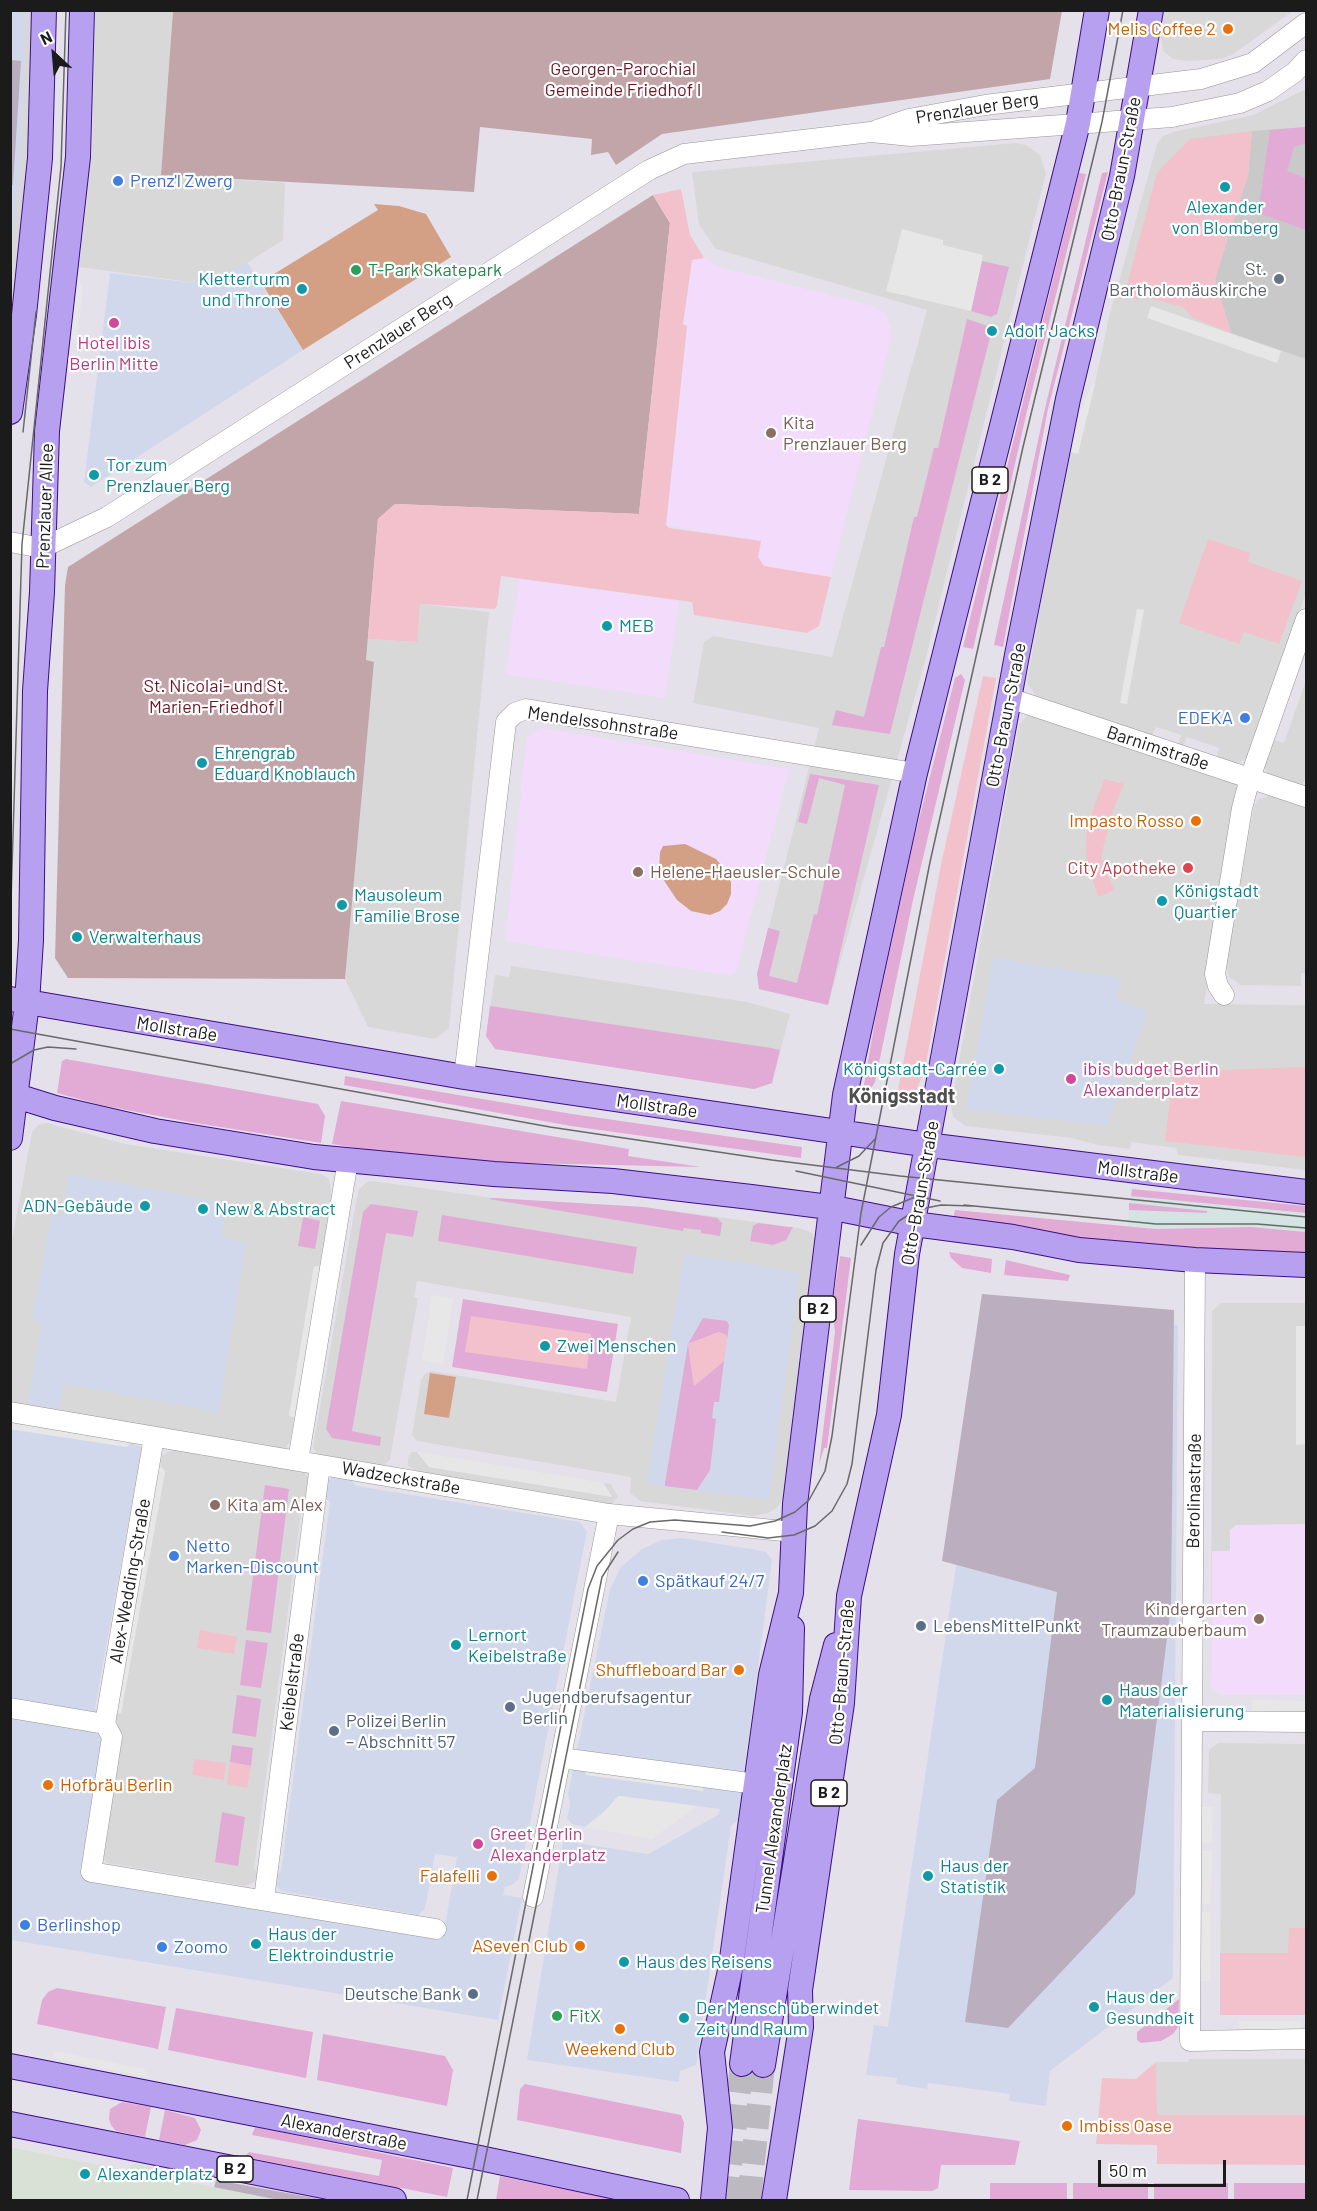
<!DOCTYPE html>
<html>
<head>
<meta charset="utf-8">
<style>
	body { margin:0 }
	#map { position:relative; width:1317px; height:2211px; overflow:hidden; background:#e5e1eb; font-family:Barlow,sans-serif }
	canvas { display:block }
	.frame { position:absolute; inset:0; border:12px solid #1b1b1b; pointer-events:none }
	.north { position:absolute; left:24px; top:24px; width:60px; height:60px; -webkit-text-stroke:4px #fff; paint-order:stroke; rotate:334deg; font-size:16px; font-weight:700; line-height:24px; text-align:center; color:#1b1b1b }
	.north::after { content:''; display:block; margin:auto; width:21px; height:27px; background:#1b1b1b; clip-path:polygon(50% 0,100% 100%,50% 72%,0 100%) }
	.scale { position:absolute; left:1098px; top:2160px; width:128px; height:27px; box-sizing:border-box; border:3px solid #1b1b1b; border-top:0; padding-left:8px; font-size:18px; line-height:21px; white-space:nowrap; color:#1b1b1b; -webkit-text-stroke:4px #fff; paint-order:stroke }
</style>
</head>
<body>
<div id="map">
<canvas width="1317" height="2211"></canvas>
<div class="frame"></div>
<div class="north">N</div>
<div class="scale">50 m</div>
</div>
<script>
const c = document.querySelector('canvas').getContext('2d');
c.lineJoin = 'round';
function paint(path, color) { c.fillStyle = color; c.fill(path, 'evenodd'); }
const shape = rows => new Path2D(rows.map(r => 'M' + r).join(''));
function trace(path, color, width, dash) { c.strokeStyle = color; c.lineWidth = width; c.lineCap = dash ? 'butt' : 'round'; c.setLineDash(dash || []); c.stroke(path); }
function label(font, color, halo, rows, align = 'center') {
  c.font = font + ' Barlow,sans-serif'; c.lineWidth = 4.5; c.setLineDash([]); c.textBaseline = 'middle'; c.strokeStyle = halo; c.fillStyle = color; for (const [text, x, y, turn = 0] of rows) {
    c.save(); c.translate(x, y); c.rotate((+turn || 0) * Math.PI / 180); c.textAlign = isNaN(turn) ? turn : align; if (halo) c.strokeText(text, 0, 0); c.fillText(text, 0, 0); c.restore();
  }
}
paint(shape([
	[11,11,35,11,32,121,11,339],
	[95,11,173,11,161,175,285,183,283,240,212,285,79,267,92,151],
	[1165,11,1165,10,1293,11,1232,55,1221,59,1187,61,1173,59,1163,51,1160,32],
	[1306,89,1306,593,1247,757,1236,765,1216,758,1219,748,1187,737,1183,747,1178,746,1181,735,1173,732,1156,727,1152,736,1036,697,1027,682,1054,529,1079,413,1091,385,1095,384,1109,317,1157,144,1163,136,1173,132,1253,115],
	[1015,143,1026,145,1040,155,1046,173,925,661,828,1005,759,989,757,974,819,728,693,703,704,642,713,636,832,657,927,310,716,249,699,225,692,172],
	[420,604,489,612,449,1028,435,1039,368,1027,345,979,374,662,366,661,368,639,416,642],
	[1306,680,1306,776,1301,789,1268,775,1264,766,1271,739,1284,743],
	[1029,714,1236,784,1240,790,1204,1004,1306,1005,1306,1170,1178,1155,1176,1148,1131,1142,1130,1149,1099,1145,1071,1138,966,1126,953,1117,951,1106,1019,724],
	[1271,795,1306,806,1306,973,1301,973,1301,986,1241,985,1229,977,1226,964,1254,807,1257,800],
	[511,966,747,1002,790,1014,772,1083,754,1089,495,1049,486,1036,495,975,509,977],
	[47,1123,125,1144,321,1174,329,1179,332,1197,320,1266,314,1266,289,1416,294,1417,290,1442,284,1450,11,1408,11,1246,32,1132,38,1125],
	[373,1181,493,1198,644,1207,799,1228,812,1233,816,1241,785,1494,778,1507,768,1513,753,1516,640,1501,630,1493,631,1477,417,1441,412,1435,421,1380,425,1374,431,1371,616,1402,631,1317,417,1281,414,1297,418,1298,390,1460,382,1466,318,1455,313,1447,356,1202,359,1189,367,1182],
	[1221,1303,1306,1303,1306,1695,1220,1695,1211,1687,1212,1311],
	[174,1449,302,1470,309,1478,309,1495,303,1498,254,1868,259,1874,255,1882,246,1886,107,1863,102,1856,99,1839,119,1728,115,1715,121,1713,165,1472,160,1466,162,1456],
	[412,1452,417,1452,429,1467,612,1496,603,1483,611,1484,618,1497,611,1504,418,1472,408,1466,408,1458],
	[1218,1743,1306,1744,1306,2015,1220,2015,1221,1794,1208,1793,1209,1750],
	[1189,2059,1306,2059,1306,2115,1157,2115,1156,2062,1188,2062]
]), '#d8d8d9');
paint(shape([
	[11,11,25,11,21,163,11,248],
	[247,262,303,350,91,487,84,482,110,273,212,285],
	[993,958,1114,977,1122,980,1115,999,1148,1011,1107,1125,966,1110],
	[69,1174,227,1203,222,1237,246,1243,219,1412,64,1384,59,1412,27,1407,42,1323,32,1320,52,1213,62,1215],
	[684,1254,800,1272,769,1500,647,1484],
	[1128,1321,1178,1325,1173,1978,1050,2071,1046,2106,1009,2101,1010,2094,928,2083,927,2089,896,2084,897,2078,866,2075,874,2025,888,2027,985,1369],
	[10,1429,127,1447,130,1442,143,1448,144,1464,139,1465,95,1708,99,1711,98,1718,11,1704],
	[334,1476,349,1477,356,1486,580,1522,587,1531,519,1879,512,1885,505,1887,503,1895,522,1898,498,2020,11,1940,10,1714,104,1733,84,1874,444,1931,457,1857,435,1854,425,1909,418,1915,281,1891,275,1883,275,1876,281,1871,330,1502,324,1497,326,1483],
	[683,1538,757,1550,766,1552,772,1560,738,1820,731,1826,696,2065,680,2071,679,2082,527,2060,563,1841,648,1854,718,1815,720,1809,619,1796,605,1811,585,1827,572,1824,567,1818,570,1805,568,1794,610,1589,621,1567,642,1549,662,1540]
]), '#d2d8eb');
paint(shape([
	[1131,1196,1306,1213,1306,1232,1251,1227,1156,1229,1127,1226,1129,1210,1207,1211,1129,1203]
]), '#d4e4e2');
paint(shape([
	[696,258,704,258,719,267,874,306,884,313,890,325,890,342,831,577,763,566,758,558,761,541,666,525,687,326,683,325,692,260],
	[519,579,679,601,665,698,506,674],
	[540,728,789,769,736,972,729,975,505,941,527,737],
	[1306,1524,1306,1695,1220,1695,1211,1687,1212,1551,1230,1551,1230,1530,1236,1525]
]), '#f2dbfb');
paint(shape([
	[1306,127,1306,359,1231,333,1215,279,1248,175,1252,131]
]), '#c9c9c9');
paint(shape([
	[11,60,21,61,13,185,11,185],
	[982,1294,1174,1310,1171,1606,1135,1894,1008,2028,965,2022,997,1800,1035,1768,1057,1592,942,1561],
	[216,2180,325,2200,211,2200]
]), '#baaebf');
paint(shape([
	[1306,127,1306,143,1294,147,1287,171,1306,178,1306,230,1258,213,1270,130],
	[1108,172,1048,409,1003,647,994,645,1045,408,1102,173],
	[1079,173,1086,174,1027,411,973,649,963,647],
	[982,261,1009,267,997,314,991,317,971,311],
	[967,319,988,326,991,333,890,734,832,725,836,710,864,717,881,647,884,647,914,517,917,517,934,448,938,448],
	[961,674,965,680,913,900,875,1082,866,1097,862,1096,876,1015,913,843,955,678],
	[810,774,879,785,828,1005,759,989,757,974,768,928,780,931,769,976,797,983,814,914,817,915,845,785,819,778,807,824,798,822],
	[490,1006,771,1048,780,1050,772,1083,754,1089,495,1049,486,1036],
	[66,1059,318,1104,325,1116,321,1143,189,1122,101,1105,57,1093,62,1061],
	[345,1076,572,1114,802,1147,801,1158,571,1126,344,1085],
	[341,1101,629,1149,628,1156,701,1167,435,1161,332,1144],
	[1132,1189,1306,1206,1306,1213,1131,1196],
	[493,1198,644,1207,717,1218,722,1223,720,1236,701,1233,701,1230,684,1228,683,1231,488,1199],
	[1129,1203,1207,1211,1207,1213,1129,1210],
	[371,1204,418,1211,413,1237,386,1233,352,1431,381,1437,380,1446,332,1438,326,1429,363,1212],
	[955,1210,1156,1229,1251,1227,1306,1232,1306,1254,1112,1244,953,1220],
	[442,1215,637,1247,633,1274,438,1241],
	[303,1217,320,1221,315,1249,298,1246],
	[758,1223,788,1227,793,1227,786,1240,773,1245,750,1241,753,1226],
	[949,1252,992,1259,991,1273,962,1268,951,1258],
	[840,1256,851,1258,827,1448,824,1448,819,1465,835,1332,832,1306],
	[1006,1260,1070,1275,1068,1281,1004,1275],
	[463,1299,618,1324,607,1392,452,1367],
	[703,1318,727,1321,729,1325,727,1340,726,1335,719,1332,688,1344,694,1386,724,1361,719,1402,714,1402,712,1418,716,1419,710,1470,697,1490,665,1486,665,1483,688,1344],
	[265,1485,289,1489,271,1633,246,1630],
	[246,1640,268,1643,261,1688,240,1685],
	[237,1695,261,1699,256,1737,232,1733],
	[232,1745,253,1748,251,1766,230,1762],
	[222,1812,245,1817,238,1866,215,1862],
	[57,1988,166,2007,158,2049,37,2024,42,2000,48,1992],
	[1179,1999,1178,2027,1173,2034,1161,2041,1141,2043,1137,2040,1137,2032],
	[176,2008,313,2032,306,2078,168,2050],
	[323,2034,445,2056,453,2070,447,2106,317,2080],
	[525,2084,681,2115,684,2123,681,2153,517,2120,520,2089],
	[122,2102,151,2107,145,2137,116,2131,111,2125,109,2119,110,2109],
	[165,2110,195,2118,201,2130,197,2140,185,2145,159,2140],
	[858,2119,1020,2141,1015,2165,941,2165,938,2188,932,2191,849,2190],
	[255,2127,453,2168,447,2197,245,2157,249,2152,379,2176,382,2160,252,2135],
	[500,2176,617,2200,496,2200],
	[990,2183,1067,2183,1067,2200,990,2200],
	[1073,2183,1148,2183,1148,2200,1073,2200],
	[1154,2183,1228,2183,1228,2200,1154,2200],
	[1234,2183,1306,2183,1306,2200,1234,2200]
]), '#e1abd5');
paint(shape([
	[173,11,173,10,1062,11,1050,79,662,134,616,165,608,152,591,155,592,139,480,127,474,192,161,175],
	[653,195,670,223,639,514,395,504,378,519,366,660,374,662,345,979,68,978,55,958,65,585,68,567]
]), '#c2a5a8');
paint(shape([
	[1252,131,1248,175,1215,279,1231,333,1193,318,1183,307,1145,297,1137,300,1124,296,1157,173,1190,139],
	[681,189,690,235,704,258,692,260,683,324,687,326,666,525,669,528,761,541,758,557,764,566,831,577,819,626,807,633,694,615,692,602,501,576,497,606,494,609,420,604,417,642,368,639,378,519,395,504,639,514,670,223,653,195],
	[1208,539,1250,553,1248,562,1302,581,1279,644,1244,632,1239,644,1179,623],
	[983,676,996,678,925,1069,912,1101,896,1100,941,865],
	[1104,779,1124,784,1113,810,1101,856,1114,890,1098,897,1086,858,1087,828],
	[1306,1067,1306,1157,1165,1141,1174,1068,1193,1071],
	[471,1316,591,1334,587,1369,465,1352],
	[719,1332,726,1335,727,1340,724,1361,694,1386,688,1344],
	[200,1630,237,1637,234,1654,197,1648],
	[195,1759,226,1763,224,1780,192,1775],
	[230,1762,251,1766,247,1788,227,1784],
	[1289,1928,1306,1928,1306,2015,1220,2015,1220,1953,1288,1953],
	[1156,2062,1157,2115,1306,2115,1306,2165,1157,2164,1157,2145,1096,2144,1102,2078,1136,2079]
]), '#f3c1cb');
paint(shape([
	[374,204,399,206,426,214,451,257,303,350,261,282,378,210],
	[685,844,716,859,726,871,731,882,731,894,727,904,720,911,710,915,691,911,677,900,665,882,659,870,660,852,663,846],
	[430,1373,456,1377,449,1418,424,1414]
]), '#d3a086');
paint(shape([
	[902,229,943,240,943,245,983,255,971,311,886,291],
	[77,272,83,291,76,341,70,336],
	[1151,306,1281,351,1277,363,1147,318],
	[1095,384,1078,454,1070,452,1079,413,1091,385],
	[1137,609,1144,610,1127,704,1120,703],
	[314,1266,320,1266,294,1417,289,1416],
	[432,1295,453,1298,443,1364,422,1360],
	[1296,1326,1306,1326,1306,1444,1296,1445],
	[10,1423,130,1442,127,1447,11,1429],
	[417,1452,603,1483,612,1497,429,1467],
	[160,1466,165,1471,121,1713,115,1714],
	[1252,1700,1306,1701,1306,1714,1252,1714],
	[586,1770,704,1786,703,1791,586,1775],
	[618,1796,697,1806,652,1839,585,1827,605,1811],
	[1202,1807,1213,1807,1212,1843,1201,1843],
	[1201,1851,1212,1851,1211,1904,1200,1904],
	[1200,1912,1211,1912,1210,1981,1199,1981],
	[1239,2021,1301,2021,1301,2034,1239,2034],
	[54,2051,144,2069,150,2078,53,2058]
]), '#e7e7e7');
paint(shape([
	[10,2147,124,2170,135,2163,157,2168,163,2177,279,2200,11,2200]
]), '#d9e1d6');
trace(shape([
	[726,2200,742,2064],
	[749,2200,763,2065]
]), '#bdb9c1', 24, [24, 12]);
const minor = shape([
	[877,130,909,119,985,105,1201,79,1253,63,1306,23],
	[10,542,42,548,107,517,649,170,684,154,871,132,911,136,1172,117,1240,103,1268,91,1295,72,1306,60],
	[1009,698,1306,797],
	[1224,995,1218,986,1215,974,1242,808,1250,778,1306,619],
	[464,1077,506,722,515,713,526,709,915,773],
	[1195,1260,1190,2041,1306,2039],
	[10,1412,609,1514,794,1532],
	[154,1437,105,1724,112,1737,91,1872,436,1929],
	[298,1461,348,1160],
	[10,1708,105,1724],
	[1194,1721,1306,1722],
	[561,1758,756,1784],
	[533,1897,609,1514],
	[264,1899,320,1465]
]);
const major = shape([
	[10,412,24,315,40,158,44,10],
	[10,999,464,1077,928,1145,1306,1192],
	[10,1094,55,1108,155,1131,314,1157,494,1174,613,1181,751,1197,829,1207,914,1224,1013,1237,1079,1250,1195,1260,1306,1265],
	[10,1138,27,1003,31,940,35,691,42,592,47,431,78,157,82,10],
	[742,2064,790,1712,792,1628],
	[763,2065,822,1699,836,1645],
	[10,2066,480,2158,677,2200],
	[10,2124,394,2200],
	[713,2200,720,2128,712,2052,731,1966,771,1675,791,1593,795,1504,845,1095,915,773,1078,123,1097,10],
	[774,2200,801,2027,800,1990,842,1703,849,1596,889,1415,907,1254,1017,655,1068,399,1122,176,1151,10]
]);
trace(minor, '#959595', 21);
trace(major, '#3c0e83', 26);
trace(minor, '#fff', 20);
trace(major, '#b8a0f1', 24);
trace(shape([
	[23,432,36,312],
	[10,933,22,544,61,167,66,10],
	[10,1029,550,1127,772,1160,900,1176,1306,1217],
	[10,1064,34,1050,48,1047,76,1049],
	[837,1167,859,1156,875,1139],
	[796,1171,940,1201],
	[964,1205,1156,1224,1257,1224,1306,1228],
	[861,1245,879,1217,891,1207,915,1197],
	[722,1532,768,1538,794,1535,815,1526,832,1511,847,1484,852,1464,876,1270,883,1243,899,1221,916,1210,941,1205,972,1206],
	[467,2200,588,1589,597,1566,618,1540,633,1529,650,1522,675,1520,750,1526,775,1521,795,1512,809,1500,825,1471,832,1436,861,1213,930,862,1023,447,1102,122,1123,10],
	[477,2200,602,1577,618,1552]
]), '#696969', 1.5);
for (const [x, y, r, color] of [
	[1228,29,6,"#e8710a"],
	[118,181,6,"#3f7fe0"],
	[1225,187,6,"#0f9aa8"],
	[356,270,6,"#2e9e5b"],
	[1279,279,6,"#6b7280"],
	[302,289,6,"#0f9aa8"],
	[114,323,6,"#d1479c"],
	[992,331,6,"#0f9aa8"],
	[771,433,6,"#8d6e63"],
	[94,475,6,"#0f9aa8"],
	[607,626,6,"#0f9aa8"],
	[1245,718,6,"#3f7fe0"],
	[202,763,6,"#0f9aa8"],
	[1196,821,6,"#e8710a"],
	[1188,868,6,"#e0444e"],
	[638,872,6,"#8d6e63"],
	[1162,901,6,"#0f9aa8"],
	[342,905,6,"#0f9aa8"],
	[77,937,6,"#0f9aa8"],
	[999,1069,6,"#0f9aa8"],
	[1071,1079,6,"#d1479c"],
	[145,1206,6,"#0f9aa8"],
	[203,1209,6,"#0f9aa8"],
	[545,1346,6,"#0f9aa8"],
	[215,1505,6,"#8d6e63"],
	[174,1556,6,"#3f7fe0"],
	[643,1581,6,"#3f7fe0"],
	[1259,1619,6,"#8d6e63"],
	[921,1626,6,"#5c6f8a"],
	[456,1645,6,"#0f9aa8"],
	[739,1670,6,"#e8710a"],
	[1107,1700,6,"#0f9aa8"],
	[510,1707,6,"#5c6f8a"],
	[334,1731,6,"#5c6f8a"],
	[48,1785,6,"#e8710a"],
	[478,1844,6,"#d1479c"],
	[492,1876,6,"#e8710a"],
	[928,1876,6,"#0f9aa8"],
	[25,1925,6,"#3f7fe0"],
	[256,1944,6,"#0f9aa8"],
	[580,1946,6,"#e8710a"],
	[162,1947,6,"#3f7fe0"],
	[624,1962,6,"#0f9aa8"],
	[473,1994,6,"#5c6f8a"],
	[1094,2007,6,"#0f9aa8"],
	[557,2016,6,"#2e9e5b"],
	[684,2018,6,"#0f9aa8"],
	[620,2029,6,"#e8710a"],
	[1067,2126,6,"#e8710a"],
	[85,2174,6,"#0f9aa8"]
]) { const dot = new Path2D(); dot.arc(x, y, r, 0, 2 * Math.PI); c.fillStyle = color; c.fill(dot); trace(dot, '#fff', 2); }
for (const [x, y, w] of [
	[990,480,36],
	[818,1309,36],
	[829,1793,36],
	[235,2169,36]
]) { const box = new Path2D(); box.roundRect(x - w / 2, y - 13, w, 26, 4.5); c.fillStyle = '#fff'; c.fill(box); trace(box, '#1b1b1b', 1.5); }
label('bold 16px', '#1b1b1b', null, [
	["B 2",990,480],
	["B 2",818,1309],
	["B 2",829,1793],
	["B 2",235,2169]
]);
label('18px', '#c56008', '#fff', [
	["Melis Coffee 2",1216,29],
	["Impasto Rosso",1184,821],
	["Shuffleboard Bar",727,1670],
	["Hofbräu Berlin",60,1785,"left"],
	["Falafelli",480,1876],
	["ASeven Club",568,1946],
	["Weekend Club",620,2049,"center"],
	["Imbiss Oase",1079,2126,"left"]
], 'right');
label('18px', '#6c1626', '#fff', [
	["Georgen-Parochial",623,69],
	["Gemeinde Friedhof I",623,90],
	["St. Nicolai- und St.",216,686],
	["Marien-Friedhof I",216,707]
]);
label('18px', '#1b1b1b', '#fff', [
	["Prenzlauer Berg",977,108,-9],
	["Otto-Braun-Straße",1121,169,-79],
	["Prenzlauer Berg",398,331,-33],
	["Prenzlauer Allee",45,506,-88],
	["Otto-Braun-Straße",1006,715,-79],
	["Mendelssohnstraße",603,723,8],
	["Barnimstraße",1158,748,18],
	["Mollstraße",177,1029,9],
	["Mollstraße",657,1106,8],
	["Mollstraße",1138,1172,7],
	["Otto-Braun-Straße",920,1193,-80],
	["Wadzeckstraße",401,1478,10],
	["Berolinastraße",1194,1491,-89],
	["Alex-Wedding-Straße",130,1581,-80],
	["Otto-Braun-Straße",842,1672,-85],
	["Keibelstraße",292,1682,-83],
	["Tunnel Alexanderplatz",774,1829,-82],
	["Alexanderstraße",344,2132,11]
]);
label('18px', '#366cbe', '#fff', [
	["Prenz'l Zwerg",130,181],
	["EDEKA",1233,718,"right"],
	["Netto",186,1546],
	["Marken-Discount",186,1567],
	["Spätkauf 24/7",655,1581],
	["Berlinshop",37,1925],
	["Zoomo",174,1947]
], 'left');
label('18px', '#0d838f', '#fff', [
	["Alexander",1225,207,"center"],
	["von Blomberg",1225,228,"center"],
	["Kletterturm",290,279,"right"],
	["und Throne",290,300,"right"],
	["Adolf Jacks",1004,331],
	["Tor zum",106,465],
	["Prenzlauer Berg",106,486],
	["MEB",619,626],
	["Ehrengrab",214,753],
	["Eduard Knoblauch",214,774],
	["Königstadt",1174,891],
	["Quartier",1174,912],
	["Mausoleum",354,895],
	["Familie Brose",354,916],
	["Verwalterhaus",89,937],
	["Königstadt-Carrée",987,1069,"right"],
	["ADN-Gebäude",133,1206,"right"],
	["New & Abstract",215,1209],
	["Zwei Menschen",557,1346],
	["Lernort",468,1635],
	["Keibelstraße",468,1656],
	["Haus der",1119,1690],
	["Materialisierung",1119,1711],
	["Haus der",940,1866],
	["Statistik",940,1887],
	["Haus der",268,1934],
	["Elektroindustrie",268,1955],
	["Haus des Reisens",636,1962],
	["Haus der",1106,1997],
	["Gesundheit",1106,2018],
	["Der Mensch überwindet",696,2008],
	["Zeit und Raum",696,2029],
	["Alexanderplatz",97,2174]
], 'left');
label('18px', '#5b616d', '#fff', [
	["St.",1267,269],
	["Bartholomäuskirche",1267,290]
], 'right');
label('18px', '#27864d', '#fff', [
	["T-Park Skatepark",368,270],
	["FitX",569,2016]
], 'left');
label('18px', '#b23c85', '#fff', [
	["Hotel ibis",114,343,"center"],
	["Berlin Mitte",114,364,"center"],
	["ibis budget Berlin",1083,1069],
	["Alexanderplatz",1083,1090],
	["Greet Berlin",490,1834],
	["Alexanderplatz",490,1855]
], 'left');
label('18px', '#785e54', '#fff', [
	["Kita",783,423],
	["Prenzlauer Berg",783,444],
	["Helene-Haeusler-Schule",650,872],
	["Kita am Alex",227,1505],
	["Kindergarten",1247,1609,"right"],
	["Traumzauberbaum",1247,1630,"right"]
], 'left');
label('18px', '#be3a42', '#fff', [
	["City Apotheke",1176,868]
], 'right');
label('18px', '#4e5e75', '#fff', [
	["LebensMittelPunkt",933,1626],
	["Jugendberufsagentur",522,1697],
	["Berlin",522,1718],
	["Polizei Berlin",346,1721],
	["– Abschnitt 57",346,1742],
	["Deutsche Bank",461,1994,"right"]
], 'left');
label('bold 20px', '#4e4e4e', '#fff', [
	["Königsstadt",902,1096]
]);
</script>
</body>
</html>
